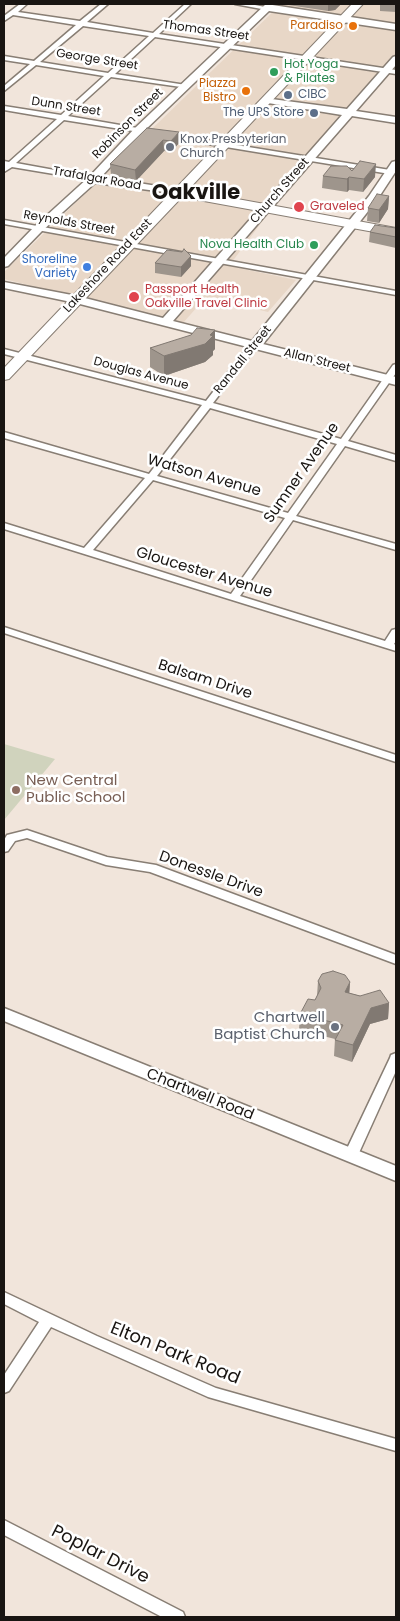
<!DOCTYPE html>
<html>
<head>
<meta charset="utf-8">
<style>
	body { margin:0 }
	#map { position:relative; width:400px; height:1621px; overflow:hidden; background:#f1e5db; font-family:Poppins,sans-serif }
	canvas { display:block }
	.frame { position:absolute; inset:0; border:5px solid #191512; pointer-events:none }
</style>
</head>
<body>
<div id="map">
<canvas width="400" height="1621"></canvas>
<div class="frame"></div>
</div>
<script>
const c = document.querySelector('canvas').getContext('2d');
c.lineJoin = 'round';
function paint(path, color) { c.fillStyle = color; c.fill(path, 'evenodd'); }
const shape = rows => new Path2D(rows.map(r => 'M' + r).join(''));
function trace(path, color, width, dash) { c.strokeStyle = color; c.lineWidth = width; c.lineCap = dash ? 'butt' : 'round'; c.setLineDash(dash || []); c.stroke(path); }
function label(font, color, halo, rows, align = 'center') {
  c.font = font + ' Poppins,sans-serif'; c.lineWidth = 5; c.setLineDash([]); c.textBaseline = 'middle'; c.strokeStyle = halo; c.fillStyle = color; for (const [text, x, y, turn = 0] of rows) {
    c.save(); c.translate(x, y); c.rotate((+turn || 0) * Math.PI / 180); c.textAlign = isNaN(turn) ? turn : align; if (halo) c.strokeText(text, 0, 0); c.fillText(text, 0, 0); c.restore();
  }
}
paint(shape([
	[281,4,396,4,396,55,338,120,229,266,296,280,268,312,206,297,183,323,4,279,4,272]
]), '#e8d7c7');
paint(shape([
	[4,744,55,759,4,820]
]), '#d0d3bd');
const street = shape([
	[20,4,27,4,18,12,80,21,101,4,108,4,87,22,153,33,185,4,191,4,159,34,396,70,396,74,155,37,115,74,186,85,188,86,188,88,111,77,68,116,149,130,153,132,152,134,64,120,16,163,93,177,97,179,96,181,12,167,4,172,4,161,9,162,57,119,4,110,4,106,61,115,104,76,36,65,4,91,4,86,30,64,4,60,4,56,34,61,76,25,13,15,4,21,4,16,20,4],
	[83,26,149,36,108,73,40,62,83,26],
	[235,4,250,4,270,8,267,10,235,4],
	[162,133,390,170,394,172,390,174,165,137,161,135,162,133],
	[4,220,396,291,396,295,4,224,4,220],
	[253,343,257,346,213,403,341,439,393,365,396,364,396,373,348,441,396,455,396,461,345,446,296,516,396,544,396,550,293,520,240,596,385,641,392,630,396,629,396,641,394,644,396,645,396,651,4,529,4,523,84,548,145,478,4,438,4,432,149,474,202,405,4,354,4,349,206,401,250,344,253,343],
	[210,408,337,444,288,513,157,476,210,408],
	[153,480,285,518,231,594,93,550,153,480],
	[4,627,396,755,396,762,4,633,4,627],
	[27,830,107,857,156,865,396,955,396,964,150,872,106,865,27,838,15,841,8,851,4,852,4,840,7,835,27,830],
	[396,1053,396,1071,358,1155,356,1159,351,1160,346,1159,344,1155,390,1058,391,1055,396,1053],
	[4,1292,97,1336,216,1388,396,1439,396,1451,208,1397,51,1327,9,1391,4,1393,4,1375,39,1322,4,1304,4,1292],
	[4,1520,183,1612,185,1617,162,1617,4,1535,4,1520]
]);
const secondary = shape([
	[266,4,396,24,396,30,269,11,143,132,101,177,176,189,181,192,180,194,95,183,42,231,8,266,4,267,4,258,34,227,89,177,135,128,266,4],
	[396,56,396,65,356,111,396,117,396,123,352,116,173,321,252,341,369,196,392,162,396,161,396,171,377,200,263,344,396,377,396,385,76,303,4,288,4,282,77,296,163,318,342,115,268,103,264,102,264,98,347,109,393,57,396,56],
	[4,1008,396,1166,396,1181,4,1021,4,1008]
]);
const primary = shape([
	[352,4,363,4,188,190,396,228,396,236,182,197,9,379,4,380,4,368,171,193,172,189,176,188,352,4]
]);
trace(street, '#887e74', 3);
trace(secondary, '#887e74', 3);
trace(primary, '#887e74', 2);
paint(street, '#fff');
paint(secondary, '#fff');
paint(primary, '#fff');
paint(shape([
	[288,4,341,4,335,10,328,11,288,5],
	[380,4,396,4,396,12,380,11],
	[147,128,179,143,171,152,164,151,136,181,111,175,110,164],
	[352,171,375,177,363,192,349,190,347,192,322,188,323,176],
	[389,196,388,209,379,223,367,221,368,208],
	[396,228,396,248,369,242,370,232],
	[191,256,191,266,181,277,155,273,155,263],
	[215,330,215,349,213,351,213,355,205,362,164,376,150,367,150,348],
	[318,981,350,982,349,993,389,1003,388,1019,370,1024,352,1062,334,1056,335,1039,299,1030,300,1014,315,1000,317,996]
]), '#9e958c');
paint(shape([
	[328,4,341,4,335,10,328,11],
	[179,132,179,143,171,152,171,141],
	[163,140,164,151,136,181,135,170],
	[376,164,375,177,363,192,364,179],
	[349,177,349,190,347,192,347,179],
	[389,196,388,209,379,223,379,210],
	[191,256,191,266,181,277,181,267],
	[215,330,215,349,213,351,213,355,205,362,164,376,164,356,210,335],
	[350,982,349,998,345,992],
	[389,1003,388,1019,370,1024,352,1062,353,1045,371,1008]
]), '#817972');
const building = shape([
	[147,128,179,132,171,141,163,140,135,170,110,164,147,128],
	[360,161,376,164,364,179,349,177,347,179,323,176,331,166,347,166,352,171,360,161],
	[377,194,389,196,379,210,368,208,377,194],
	[375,225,396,228,396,237,370,232,375,225],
	[184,249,191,256,181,267,155,263,167,250,182,252,184,249],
	[197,328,215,330,210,335,213,336,205,344,164,356,150,348,191,335,197,328],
	[333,971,345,975,350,982,345,992,360,996,380,990,389,1003,371,1008,353,1045,335,1040,343,1025,300,1014,308,999,315,1000,321,988,318,981,322,974,333,971]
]);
paint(building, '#b8ada3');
trace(building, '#817972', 1);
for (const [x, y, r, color] of [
	[353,26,5,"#e8710a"],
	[274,72,5,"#2e9e5b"],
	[246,91,5,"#e8710a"],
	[288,95,5,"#5c6f8a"],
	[314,113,5,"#5c6f8a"],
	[170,147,5,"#6b7280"],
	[299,207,6,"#e0444e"],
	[314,245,5,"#2e9e5b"],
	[87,267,5,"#3f7fe0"],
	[134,297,6,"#e0444e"],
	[16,790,5,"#8d6e63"],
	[335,1027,5,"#6b7280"]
]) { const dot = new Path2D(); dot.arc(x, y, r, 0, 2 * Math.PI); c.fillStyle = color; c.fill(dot); trace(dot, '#fff', 2); }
label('12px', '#c56008', '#fff', [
	["Paradiso",343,26],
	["Piazza",236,84],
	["Bistro",236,98]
], 'right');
label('12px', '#191512', '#fff', [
	["Thomas Street",206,31,8],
	["George Street",97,60,9],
	["Dunn Street",66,107,9],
	["Robinson Street",128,124,-45],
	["Trafalgar Road",97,179,10],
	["Church Street",280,191,-49],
	["Reynolds Street",69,223,10],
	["Lakeshore Road East",108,266,-47],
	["Randall Street",243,360,-51],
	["Allan Street",317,361,14],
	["Douglas Avenue",141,374,15]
]);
label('12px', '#27864d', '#fff', [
	["Hot Yoga",284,65],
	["& Pilates",284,79],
	["Nova Health Club",304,245,"right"]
], 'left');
label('12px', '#4e5e75', '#fff', [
	["CIBC",298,95],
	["The UPS Store",304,113,"right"]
], 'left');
label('12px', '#5b616d', '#fff', [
	["Knox Presbyterian",180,140],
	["Church",180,154]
], 'left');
label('12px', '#be3a42', '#fff', [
	["Graveled",310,207],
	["Passport Health",145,290],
	["Oakville Travel Clinic",145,304]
], 'left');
label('12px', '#366cbe', '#fff', [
	["Shoreline",77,260],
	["Variety",77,274]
], 'right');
label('15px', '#191512', '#fff', [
	["Sumner Avenue",302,473,-55],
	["Watson Avenue",204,476,16],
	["Gloucester Avenue",204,573,17],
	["Balsam Drive",205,680,18],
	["Donessle Drive",211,875,20],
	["Chartwell Road",200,1095,22]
]);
label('15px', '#785e54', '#fff', [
	["New Central",26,781],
	["Public School",26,798]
], 'left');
label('15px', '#5b616d', '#fff', [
	["Chartwell",325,1018],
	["Baptist Church",325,1035]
], 'right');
label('18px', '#191512', '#fff', [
	["Elton Park Road",175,1354,22],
	["Poplar Drive",100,1555,27]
]);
label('bold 21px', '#191512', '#fff', [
	["Oakville",196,194]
]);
</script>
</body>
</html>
